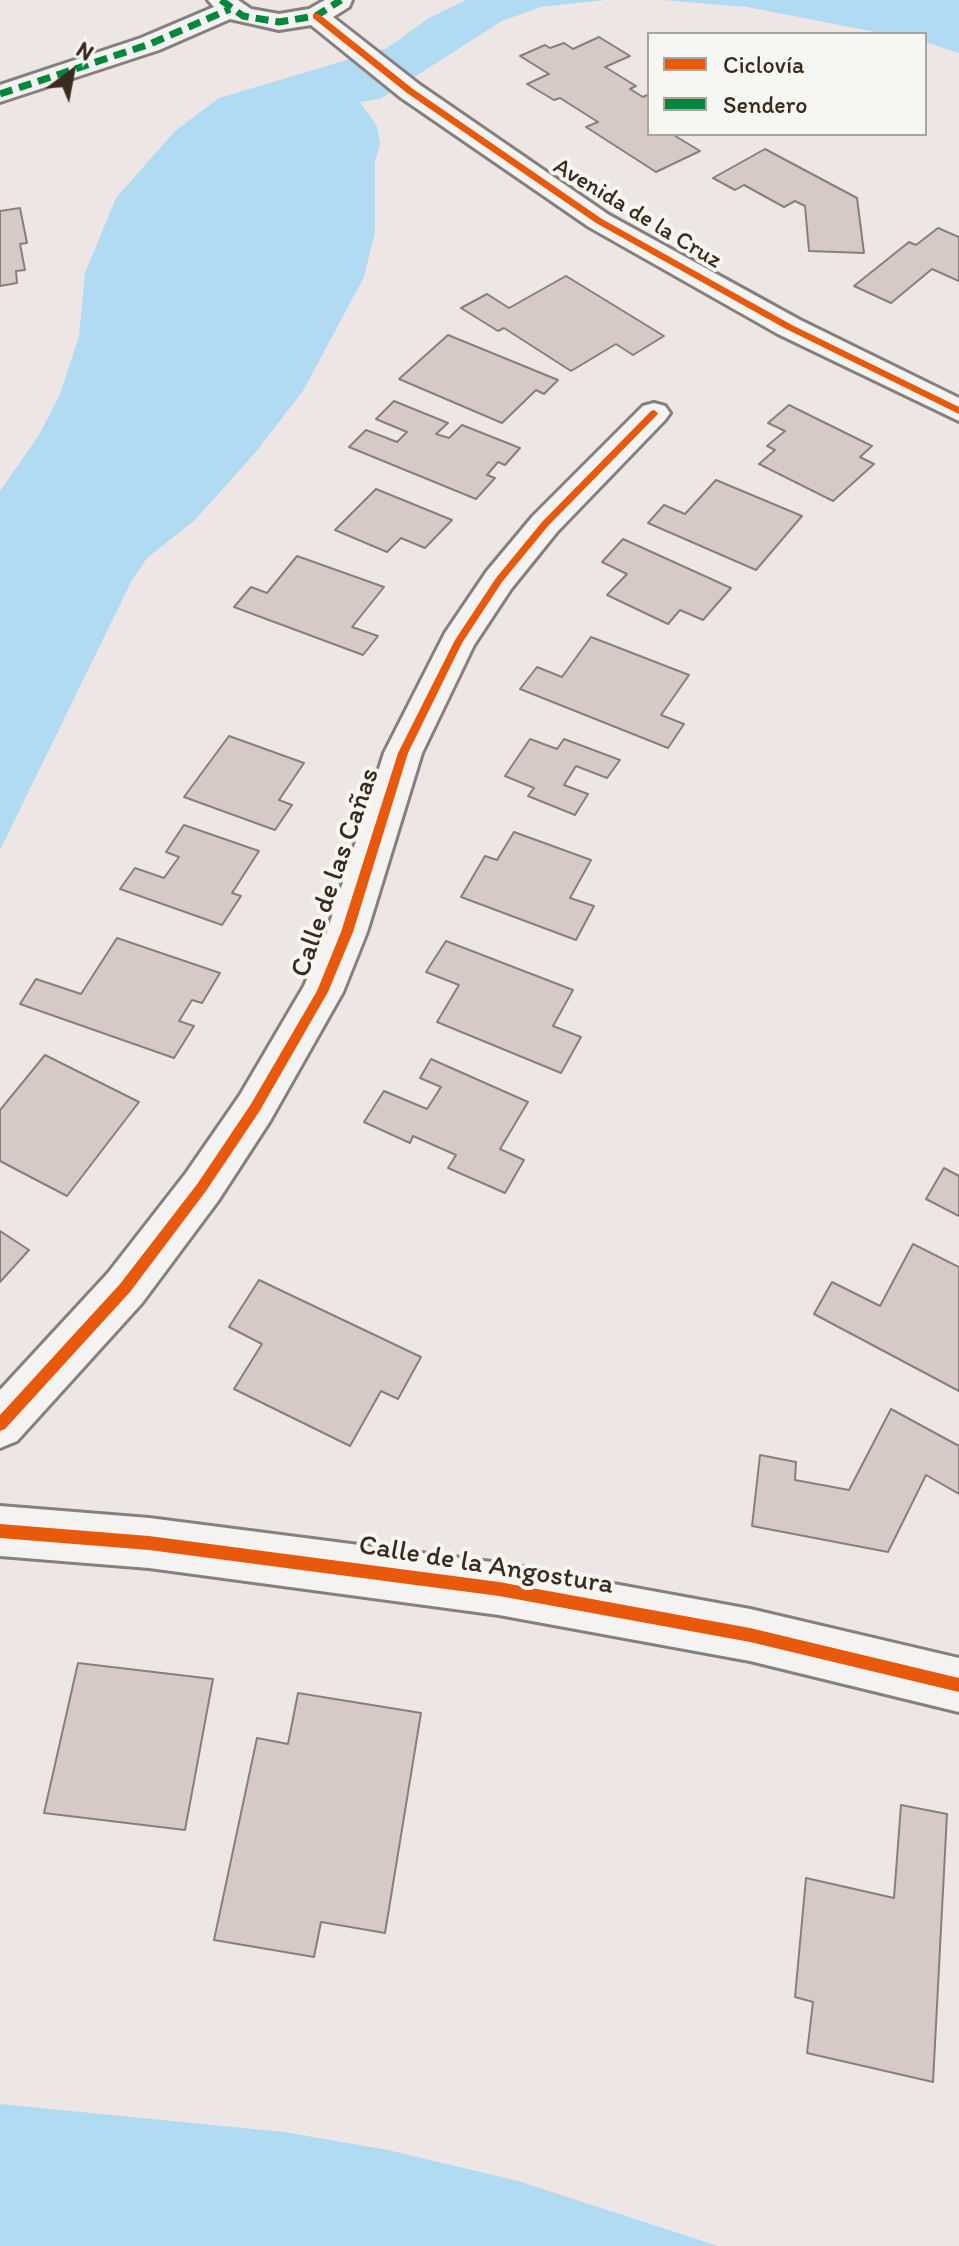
<!DOCTYPE html>
<html>
<head>
<meta charset="utf-8">
<style>
	body { margin:0 }
	#map { position:relative; width:959px; height:2246px; overflow:hidden; background:#ede6e4; font-family:Itim,sans-serif }
	canvas { display:block }
	.legend { position:absolute; left:647px; top:32px; width:280px; height:104px; box-sizing:border-box; background:#f6f6f2; border:2px solid #aba49d; margin:0; padding:10px 14px; list-style:none; font-size:24px; color:#3b2a1e }
	.legend li { display:flex; align-items:center; gap:16px; height:40px }
	.legend b { width:40px; border:2px solid #aba49d }
	.north { position:absolute; left:32px; top:32px; width:80px; height:80px; -webkit-text-stroke:6px #f6f6f2; paint-order:stroke; rotate:32deg; font-size:22px; font-weight:700; line-height:32px; text-align:center; color:#3b2a1e }
	.north::after { content:''; display:block; margin:auto; width:28px; height:36px; background:#3b2a1e; clip-path:polygon(50% 0,100% 100%,50% 72%,0 100%) }
</style>
</head>
<body>
<div id="map">
<canvas width="959" height="2246"></canvas>
<ul class="legend">
<li><b style="height:10px;background:#e8590c"></b>Ciclovía</li>
<li><b style="height:10px;background:#00873e"></b>Sendero</li>
</ul>
<div class="north">N</div>
</div>
<script>
const c = document.querySelector('canvas').getContext('2d');
c.lineJoin = 'round';
function paint(path, color) { c.fillStyle = color; c.fill(path, 'evenodd'); }
const shape = rows => new Path2D(rows.map(r => 'M' + r).join(''));
function trace(path, color, width, dash) { c.strokeStyle = color; c.lineWidth = width; c.lineCap = dash ? 'butt' : 'round'; c.setLineDash(dash || []); c.stroke(path); }
function label(font, color, halo, rows, align = 'center') {
  c.font = font + ' Itim,sans-serif'; c.lineWidth = 8; c.setLineDash([]); c.textBaseline = 'middle'; c.strokeStyle = halo; c.fillStyle = color; for (const [text, x, y, turn = 0] of rows) {
    c.save(); c.translate(x, y); c.rotate((+turn || 0) * Math.PI / 180); c.textAlign = isNaN(turn) ? turn : align; if (halo) c.strokeText(text, 0, 0); c.fillText(text, 0, 0); c.restore();
  }
}
paint(shape([
	[466,0,604,0,541,7,502,21,380,99,360,102,377,126,380,145,375,162,375,232,364,277,303,391,255,453,195,520,147,558,132,580,0,850,0,491,39,435,60,394,79,336,85,273,116,198,175,131,219,98,387,48,429,18],
	[662,0,959,0,959,53,925,42,925,34,886,34,747,7],
	[0,2104,284,2132,388,2150,518,2181,718,2246,0,2246]
]), '#b1dbf2');
const building = shape([
	[599,37,630,56,605,67,636,86,630,89,643,97,649,94,649,134,672,134,700,151,656,172,586,127,598,122,560,98,554,100,527,84,549,74,520,56,545,45,550,48,564,43,573,49,599,37],
	[765,149,857,198,864,253,809,251,805,206,795,201,784,207,744,185,735,190,713,178,765,149],
	[20,208,27,243,20,244,25,270,16,271,17,283,0,286,0,211,20,208],
	[938,228,959,237,959,281,932,269,891,303,854,286,909,242,916,245,938,228],
	[566,276,664,336,633,355,616,344,571,371,504,328,498,331,461,308,487,294,509,308,566,276],
	[448,335,558,380,544,394,536,390,502,423,399,379,448,335],
	[394,401,448,423,436,434,449,438,462,425,520,448,505,465,498,462,487,475,495,478,476,499,349,447,366,430,397,442,407,432,376,419,394,401],
	[789,405,872,446,860,457,874,464,833,501,759,464,775,450,767,446,785,431,768,423,789,405],
	[716,480,802,516,756,570,648,523,664,505,685,514,716,480],
	[376,489,452,520,425,548,401,538,387,552,335,530,376,489],
	[623,539,731,588,703,620,680,610,668,624,607,595,627,574,602,562,623,539],
	[297,556,384,587,352,627,378,636,363,655,234,607,251,587,267,593,297,556],
	[591,637,689,675,661,715,684,724,668,748,520,689,537,667,562,677,591,637],
	[229,736,304,763,279,800,292,805,275,830,184,797,229,736],
	[530,739,557,749,564,739,620,760,607,778,576,766,564,785,588,794,575,815,528,796,534,788,505,776,530,739],
	[184,825,259,851,232,893,241,896,222,925,120,889,135,868,164,878,179,857,166,852,184,825],
	[514,832,591,860,570,898,594,906,576,940,461,897,485,856,497,860,514,832],
	[117,938,220,973,202,1003,192,1000,179,1021,194,1026,174,1058,20,1004,36,979,81,994,117,938],
	[446,941,573,990,553,1026,581,1037,561,1073,437,1022,459,985,426,972,446,941],
	[45,1055,139,1102,67,1196,0,1161,0,1110,45,1055],
	[431,1059,528,1102,500,1149,524,1160,505,1193,448,1168,456,1155,413,1136,410,1143,364,1122,384,1091,427,1109,441,1087,420,1078,431,1059],
	[944,1168,959,1176,959,1216,926,1199,944,1168],
	[0,1231,29,1250,0,1282,0,1231],
	[913,1244,959,1267,959,1391,814,1314,832,1282,880,1306,913,1244],
	[259,1280,421,1357,398,1399,381,1391,350,1446,234,1389,262,1344,229,1327,259,1280],
	[891,1409,959,1446,959,1494,926,1475,888,1552,752,1526,760,1455,796,1462,795,1480,849,1490,891,1409],
	[78,1663,213,1679,185,1830,44,1813,78,1663],
	[298,1693,421,1713,385,1933,321,1922,314,1957,214,1940,257,1738,288,1744,298,1693],
	[901,1805,947,1814,933,2082,807,2053,813,2002,795,1997,806,1878,894,1898,901,1805]
]);
paint(building, '#d7c9c6');
trace(building, '#86807c', 2);
const street = shape([
	[208,0,238,0,251,9,279,14,309,9,325,0,352,0,349,7,333,17,420,85,609,215,800,320,959,398,959,421,778,334,589,227,400,97,311,25,279,30,230,19,159,50,0,102,0,85,141,38,214,7,208,0],
	[654,403,665,406,670,413,665,420,557,532,511,589,474,645,422,753,367,932,343,992,270,1121,218,1201,142,1303,17,1441,0,1448,0,1390,108,1273,186,1173,240,1095,304,986,327,932,384,753,445,633,487,571,533,516,643,406,654,403],
	[0,1506,149,1518,499,1563,750,1609,959,1658,959,1712,750,1661,499,1615,149,1568,0,1556,0,1506]
]);
trace(street, '#86807c', 6);
paint(street, '#f4f3f1');
trace(shape([
	[221,0,243,16,279,22,316,16,341,0],
	[0,94,150,44,230,9]
]), '#00873e', 7, [13, 7]);
paint(shape([
	[313,14,319,14,413,89,602,219,792,325,959,407,959,414,786,329,596,223,407,93,313,18,313,14],
	[654,410,658,413,657,415,548,526,502,582,462,643,408,753,353,932,328,992,259,1112,206,1191,130,1292,5,1429,0,1431,0,1415,120,1284,198,1183,251,1104,317,991,341,932,398,753,455,640,496,578,542,522,651,411,654,410],
	[0,1524,149,1536,499,1582,750,1628,959,1678,959,1692,750,1642,499,1596,149,1550,0,1538,0,1524]
]), '#e8590c');
label('24px', '#3b2a1e', '#f6f6f2', [
	["Avenida de la Cruz",637,214,31]
]);
label('28px', '#3b2a1e', '#f6f6f2', [
	["Calle de las Cañas",336,873,-71],
	["Calle de la Angostura",486,1566,9]
]);
</script>
</body>
</html>
